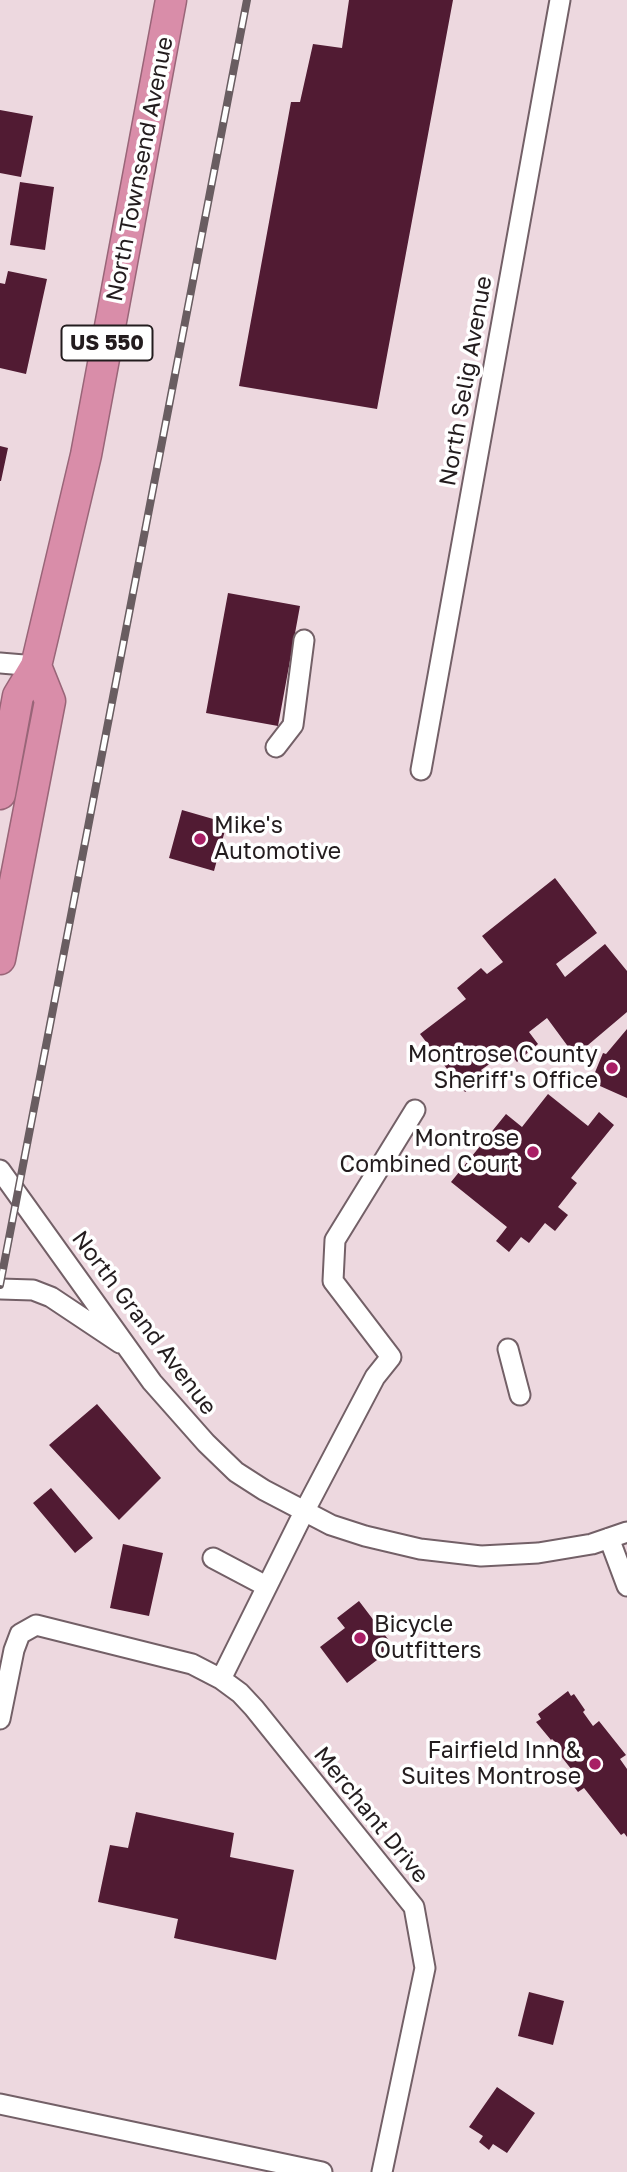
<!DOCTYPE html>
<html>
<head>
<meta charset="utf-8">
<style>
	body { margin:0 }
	canvas { display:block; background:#edd8df }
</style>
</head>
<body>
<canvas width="627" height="2172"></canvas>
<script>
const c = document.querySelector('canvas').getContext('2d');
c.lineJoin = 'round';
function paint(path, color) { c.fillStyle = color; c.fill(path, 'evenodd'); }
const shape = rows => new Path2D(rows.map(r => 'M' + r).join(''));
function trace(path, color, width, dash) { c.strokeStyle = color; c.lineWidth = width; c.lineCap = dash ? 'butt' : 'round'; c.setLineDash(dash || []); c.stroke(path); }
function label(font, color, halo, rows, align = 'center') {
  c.font = font + ' "Golos Text",sans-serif'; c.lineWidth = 7; c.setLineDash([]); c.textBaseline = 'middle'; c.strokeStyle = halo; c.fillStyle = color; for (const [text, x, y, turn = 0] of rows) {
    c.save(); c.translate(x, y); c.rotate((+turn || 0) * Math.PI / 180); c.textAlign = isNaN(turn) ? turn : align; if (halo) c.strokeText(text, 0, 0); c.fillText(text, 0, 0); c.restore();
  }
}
paint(shape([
	[349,0,453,0,377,409,239,386,291,102,300,102,313,44,342,48],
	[0,110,33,116,21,177,0,173],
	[20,182,54,187,45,250,10,245],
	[8,271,47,279,26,374,0,368,0,283,5,284],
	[0,446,8,448,1,481,0,481],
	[228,593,300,606,278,726,206,713],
	[182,810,227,823,214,871,169,858],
	[555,878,597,933,556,964,565,977,605,944,627,971,627,1012,575,1056,547,1018,529,1032,538,1044,517,1062,508,1051,481,1070,486,1077,465,1092,420,1034,466,999,457,988,481,968,487,974,503,962,482,936],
	[627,1029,627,1098,591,1082,603,1053,606,1054],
	[548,1094,588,1126,599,1112,614,1125,571,1178,577,1183,558,1207,568,1215,555,1231,545,1223,529,1243,521,1237,509,1252,496,1241,507,1227,451,1182,506,1114,522,1127],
	[97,1404,161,1478,119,1520,49,1445],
	[51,1488,93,1538,75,1553,33,1503],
	[123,1544,163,1553,149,1616,110,1608],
	[359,1601,394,1647,347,1683,320,1647,345,1628,337,1618],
	[568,1691,571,1696,574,1694,585,1710,583,1712,593,1726,599,1721,626,1755,620,1759,627,1769,627,1837,624,1833,621,1835,584,1788,578,1792,572,1784,579,1779,553,1746,556,1743,552,1739,551,1740,536,1722,541,1719,538,1714],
	[136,1812,234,1833,230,1857,294,1870,276,1960,174,1938,178,1919,98,1902,110,1845,128,1848],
	[529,1992,564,2001,553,2045,518,2036],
	[497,2087,535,2113,507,2153,493,2144,489,2150,479,2142,483,2136,469,2127]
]), '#511b33');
const minor = shape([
	[0,663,36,666],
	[276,747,293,725,304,640],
	[421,770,560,0],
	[0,1170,152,1382,206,1443,236,1472,264,1490,331,1525,365,1536,420,1549,481,1556,538,1553,592,1544,627,1532],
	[0,1289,33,1290,51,1297,120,1343],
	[508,1349,520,1395],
	[609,1538,627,1586],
	[213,1558,266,1586],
	[221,1679,304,1512,375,1377,391,1357,333,1281,335,1240,415,1110],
	[0,1719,14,1650,20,1634,36,1625,192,1664,221,1679,240,1693,254,1708,414,1907,425,1968,382,2172],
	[0,2104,322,2172]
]);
const highway = shape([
	[0,794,18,696,36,666,86,455,171,0],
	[0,959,50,701,36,666]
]);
trace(minor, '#736067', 23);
trace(highway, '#996578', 33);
trace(minor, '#fff', 19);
trace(highway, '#d98da9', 30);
const rail = shape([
	[0,1285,247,0]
]);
trace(rail, '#695d61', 8);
trace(rail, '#fff', 5, [16]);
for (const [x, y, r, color] of [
	[200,839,7,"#a81f65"],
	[612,1068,7,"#a81f65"],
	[533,1152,7,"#a81f65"],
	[360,1638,7,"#a81f65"],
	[595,1764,7,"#a81f65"]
]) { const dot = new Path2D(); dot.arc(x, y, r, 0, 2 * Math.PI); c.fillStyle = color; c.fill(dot); trace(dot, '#fff', 2.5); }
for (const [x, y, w] of [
	[107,343,91]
]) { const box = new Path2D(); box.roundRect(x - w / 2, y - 17.5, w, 35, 5); c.fillStyle = '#fff'; c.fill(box); trace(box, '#231c1e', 2); }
label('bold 21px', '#231c1e', null, [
	["US 550",107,343]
]);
label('23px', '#231c1e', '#fff', [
	["North Townsend Avenue",140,169,-79],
	["North Selig Avenue",466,381,-80],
	["North Grand Avenue",144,1323,53],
	["Merchant Drive",371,1815,51]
]);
label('23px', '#231c1e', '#fff', [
	["Mike's",214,826,"left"],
	["Automotive",214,852,"left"],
	["Montrose County",598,1055],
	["Sheriff's Office",598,1081],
	["Montrose",519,1139],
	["Combined Court",519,1165],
	["Bicycle",374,1625,"left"],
	["Outfitters",374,1651,"left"],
	["Fairfield Inn &",581,1751],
	["Suites Montrose",581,1777]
], 'right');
</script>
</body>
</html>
